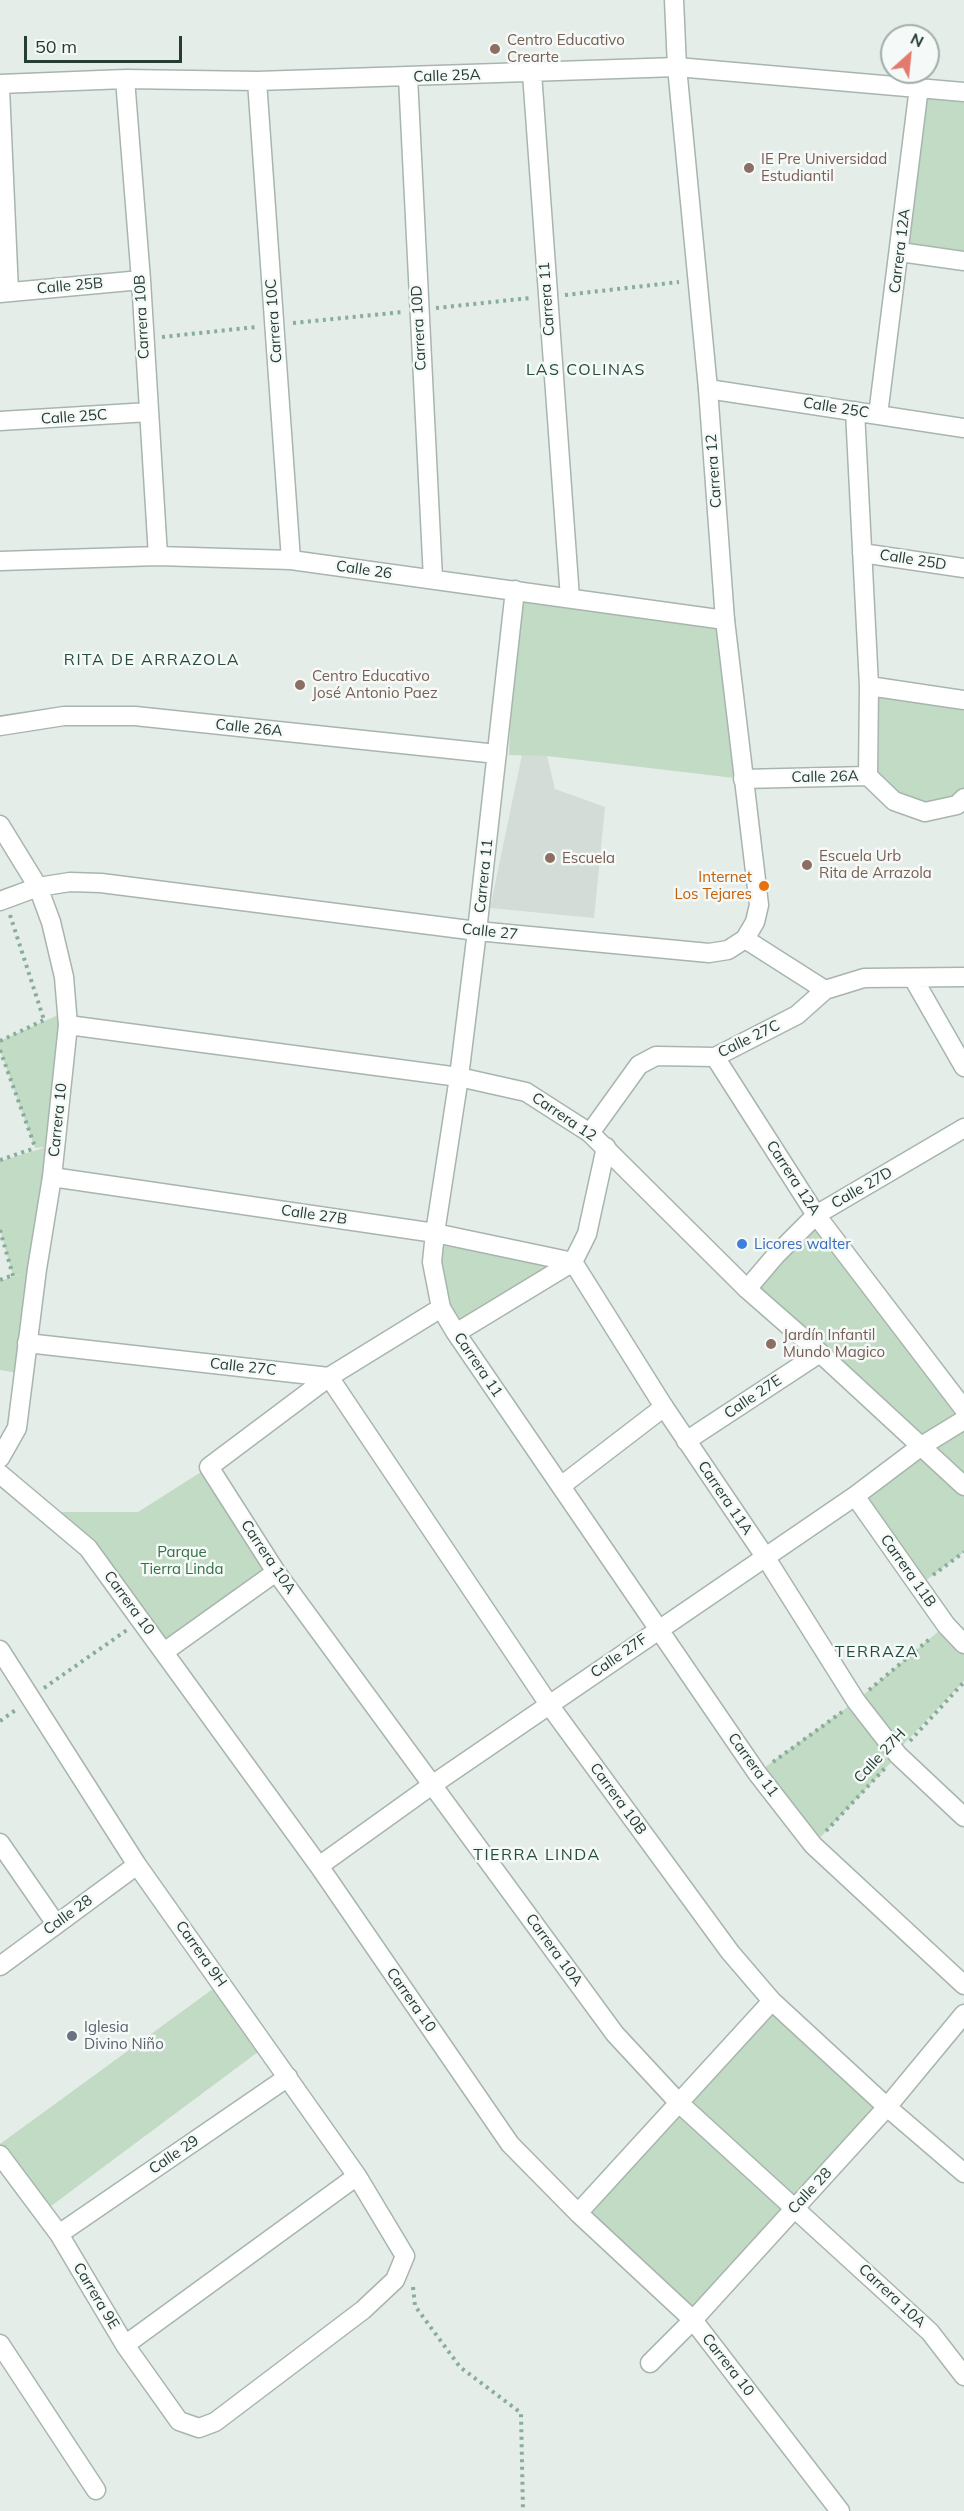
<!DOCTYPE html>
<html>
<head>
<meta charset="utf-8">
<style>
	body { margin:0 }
	#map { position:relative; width:964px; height:2511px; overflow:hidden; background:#e5ede8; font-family:Mulish,sans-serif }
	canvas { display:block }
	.north { position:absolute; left:880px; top:24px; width:60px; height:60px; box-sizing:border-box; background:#f5f9f7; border:2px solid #a2aea9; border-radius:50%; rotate:27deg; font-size:16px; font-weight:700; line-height:24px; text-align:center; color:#263d34 }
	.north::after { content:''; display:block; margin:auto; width:21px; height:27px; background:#e37a6d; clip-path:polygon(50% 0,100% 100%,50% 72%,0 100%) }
	.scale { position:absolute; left:24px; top:36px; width:158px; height:27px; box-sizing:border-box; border:3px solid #263d34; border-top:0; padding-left:8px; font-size:18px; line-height:21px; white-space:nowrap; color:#263d34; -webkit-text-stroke:4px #f5f9f7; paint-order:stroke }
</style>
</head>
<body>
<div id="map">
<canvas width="964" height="2511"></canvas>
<div class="north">N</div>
<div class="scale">50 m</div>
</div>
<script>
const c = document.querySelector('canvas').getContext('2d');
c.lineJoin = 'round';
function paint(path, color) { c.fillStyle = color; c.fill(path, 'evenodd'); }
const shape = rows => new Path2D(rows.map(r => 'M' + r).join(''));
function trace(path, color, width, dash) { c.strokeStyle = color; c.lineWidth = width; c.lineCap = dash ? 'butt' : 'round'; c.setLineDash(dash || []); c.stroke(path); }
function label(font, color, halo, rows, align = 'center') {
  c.font = font + ' Mulish,sans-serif'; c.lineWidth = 5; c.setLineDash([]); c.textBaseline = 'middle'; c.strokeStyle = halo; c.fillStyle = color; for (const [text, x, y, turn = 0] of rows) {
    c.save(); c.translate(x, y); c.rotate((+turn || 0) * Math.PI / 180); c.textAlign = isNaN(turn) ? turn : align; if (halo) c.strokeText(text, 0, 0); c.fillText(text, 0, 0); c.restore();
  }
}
paint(shape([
	[522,755,547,756,555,789,605,807,594,918,490,908]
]), '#d3dcd7');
paint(shape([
	[919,87,964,92,964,261,900,252],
	[515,590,725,620,743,779,547,756,509,755],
	[869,686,964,700,964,798,925,812,868,776],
	[67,1011,24,1374,0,1370,0,1281,21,1274,13,1276,0,1230,0,1161,47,1147,35,1148,0,1050,0,1041],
	[816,1215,964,1409,964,1552,918,1586,855,1496,920,1447,747,1289],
	[438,1238,573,1262,456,1333,442,1308],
	[209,1467,276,1572,164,1652,88,1548,46,1512,138,1512],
	[946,1625,964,1644,964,1681,899,1749,898,1755,813,1845,757,1773,856,1701],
	[221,1983,266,2046,43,2212,0,2155,0,2144],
	[772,2001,887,2107,693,2320,578,2213]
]), '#c1dbc4');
const pedestrian = shape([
	[561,1486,664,1407]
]);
const minor = shape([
	[532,73,570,598],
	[408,77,433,579],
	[125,79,141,280,158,556],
	[257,81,291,560],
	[0,84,125,79,257,81,677,67,964,92],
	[0,89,9,292],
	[900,252,964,261],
	[0,293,141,280],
	[708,389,964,428],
	[855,411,869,686,868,776],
	[878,415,919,87],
	[0,421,149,412],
	[862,553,964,568],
	[0,561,158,556,291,560,725,620],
	[869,686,964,700],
	[0,726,64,716,135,716,497,754],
	[743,779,868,776,894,801,925,812,957,805,964,798],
	[0,825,38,887],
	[477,931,515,590],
	[745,939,825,990],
	[913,978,964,1067],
	[68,1025,459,1077,435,1233,432,1262,441,1308,456,1333,757,1773,813,1845,964,1985],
	[715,1057,816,1215,964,1409],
	[590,1133,639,1065,656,1056,715,1057,797,1015,825,990,864,978,964,977],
	[52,1177,435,1233,573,1262],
	[573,1262,664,1407,766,1558,856,1701,898,1755,964,1817],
	[747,1289,776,1255,816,1215,964,1128],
	[456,1333,573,1262,587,1234,606,1147],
	[27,1343,329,1377,441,1308],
	[686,1441,820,1353],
	[0,1474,88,1548,319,1866,510,2144,578,2213,693,2320,840,2511],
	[855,1496,946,1625,964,1644],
	[0,1650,137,1865,357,2176,405,2256,395,2280,363,2310,215,2422,199,2428,179,2421,125,2345,59,2234,0,2155],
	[164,1652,276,1572],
	[0,1843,56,1924],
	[319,1866,432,1785,855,1496,920,1447,964,1420],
	[0,1966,137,1865],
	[964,2173,887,2107,772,2001,730,1952,550,1706,329,1377,209,1467,276,1572,615,2034,679,2103,930,2332,964,2376],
	[578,2213,772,2001],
	[59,2234,288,2077],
	[0,2344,96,2490],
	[125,2345,357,2176],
	[650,2363,693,2320,887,2107,964,2014]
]);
const tertiary = shape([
	[0,901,38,887,70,882,101,883,477,931,709,953,728,950,745,939,755,922,759,905,725,620,708,389,677,67,674,0],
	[477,931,459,1077,526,1092,590,1133,747,1289,820,1353,964,1486],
	[0,1458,17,1428,37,1269,52,1177,68,1025,64,977,51,922,38,887]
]);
trace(pedestrian, '#a8b5ae', 21);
trace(minor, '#a8b5ae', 21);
trace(tertiary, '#a8b5ae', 21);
trace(shape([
	[565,295,679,282],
	[436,308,530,298],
	[293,323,402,312],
	[162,337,256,327],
	[10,915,44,1020],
	[0,1041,44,1020],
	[0,1050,35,1147],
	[0,1160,35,1148],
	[0,1230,13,1276],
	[0,1280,13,1275],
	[933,1575,964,1552],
	[44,1688,127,1630],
	[869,1690,932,1637],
	[0,1721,17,1709],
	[910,1741,964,1682],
	[773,1762,842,1712],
	[826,1831,886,1767],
	[413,2287,415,2306,460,2367,521,2413,523,2511]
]), '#89ad9d', 4, [3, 4.5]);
trace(pedestrian, '#fff', 18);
trace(minor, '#fff', 18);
trace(tertiary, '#fff', 18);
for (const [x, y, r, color] of [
	[495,49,6,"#8d6e63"],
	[749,168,6,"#8d6e63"],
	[300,685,6,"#8d6e63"],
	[550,858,6,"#8d6e63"],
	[807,865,6,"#8d6e63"],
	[764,886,6,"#e8710a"],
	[742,1244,6,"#3f7fe0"],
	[771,1344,6,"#8d6e63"],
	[72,2036,6,"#6b7280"]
]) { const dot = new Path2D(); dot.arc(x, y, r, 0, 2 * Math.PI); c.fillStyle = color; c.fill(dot); trace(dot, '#f5f9f7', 2); }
label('15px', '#785e54', '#f5f9f7', [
	["Centro Educativo",507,40],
	["Crearte",507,57],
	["IE Pre Universidad",761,159],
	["Estudiantil",761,176],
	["Centro Educativo",312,676],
	["José Antonio Paez",312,693],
	["Escuela Urb",819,856],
	["Rita de Arrazola",819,873],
	["Escuela",562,858],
	["Jardín Infantil",783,1335],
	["Mundo Magico",783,1352]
], 'left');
label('15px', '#263d34', '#f5f9f7', [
	["Calle 25A",447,76,-2],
	["Carrera 12A",900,251,-83],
	["Calle 25B",70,286,-5],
	["Carrera 11",547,299,-94],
	["Carrera 10B",142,317,-93],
	["Carrera 10C",274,321,-94],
	["Carrera 10D",419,328,-93],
	["Calle 25C",836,408,9],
	["Calle 25C",74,417,-4],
	["Carrera 12",714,471,-94],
	["Calle 25D",913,560,9],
	["Calle 26",364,570,8],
	["Calle 26A",249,728,6],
	["Calle 26A",825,777,-1],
	["Carrera 11",484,876,-84],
	["Calle 27",490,932,6],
	["Calle 27C",749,1039,-26],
	["Carrera 12",564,1117,34],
	["Carrera 10",58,1120,-84],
	["Carrera 12A",793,1178,57],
	["Calle 27D",862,1188,-30],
	["Calle 27B",314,1215,8],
	["Carrera 11",478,1365,56],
	["Calle 27C",243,1367,6],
	["Calle 27E",753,1397,-34],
	["Carrera 11A",725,1498,56],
	["Carrera 10A",268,1557,56],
	["Carrera 11B",908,1571,55],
	["Carrera 10",129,1603,54],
	["Calle 27F",619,1656,-35],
	["Calle 27H",880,1756,-47],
	["Carrera 11",753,1765,54],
	["Carrera 10B",618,1799,54],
	["Calle 28",68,1915,-36],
	["Carrera 10A",554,1950,54],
	["Carrera 9H",201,1954,55],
	["Carrera 10",411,2000,55],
	["Calle 29",174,2155,-34],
	["Calle 28",810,2191,-47],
	["Carrera 9E",96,2296,59],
	["Carrera 10A",892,2296,43],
	["Carrera 10",728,2365,52]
]);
label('15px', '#c56008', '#f5f9f7', [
	["Internet",752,877],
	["Los Tejares",752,894]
], 'right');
label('15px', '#366cbe', '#f5f9f7', [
	["Licores walter",754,1244]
], 'left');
label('15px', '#347044', '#f5f9f7', [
	["Parque",182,1552],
	["Tierra Linda",182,1569]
]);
label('15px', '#5b616d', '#f5f9f7', [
	["Iglesia",84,2027],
	["Divino Niño",84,2044]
], 'left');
c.letterSpacing = '1.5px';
label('16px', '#244d3e', '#f5f9f7', [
	["LAS COLINAS",586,370],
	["RITA DE ARRAZOLA",152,660],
	["TERRAZA",877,1652],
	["TIERRA LINDA",537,1855]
]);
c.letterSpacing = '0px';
</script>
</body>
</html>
